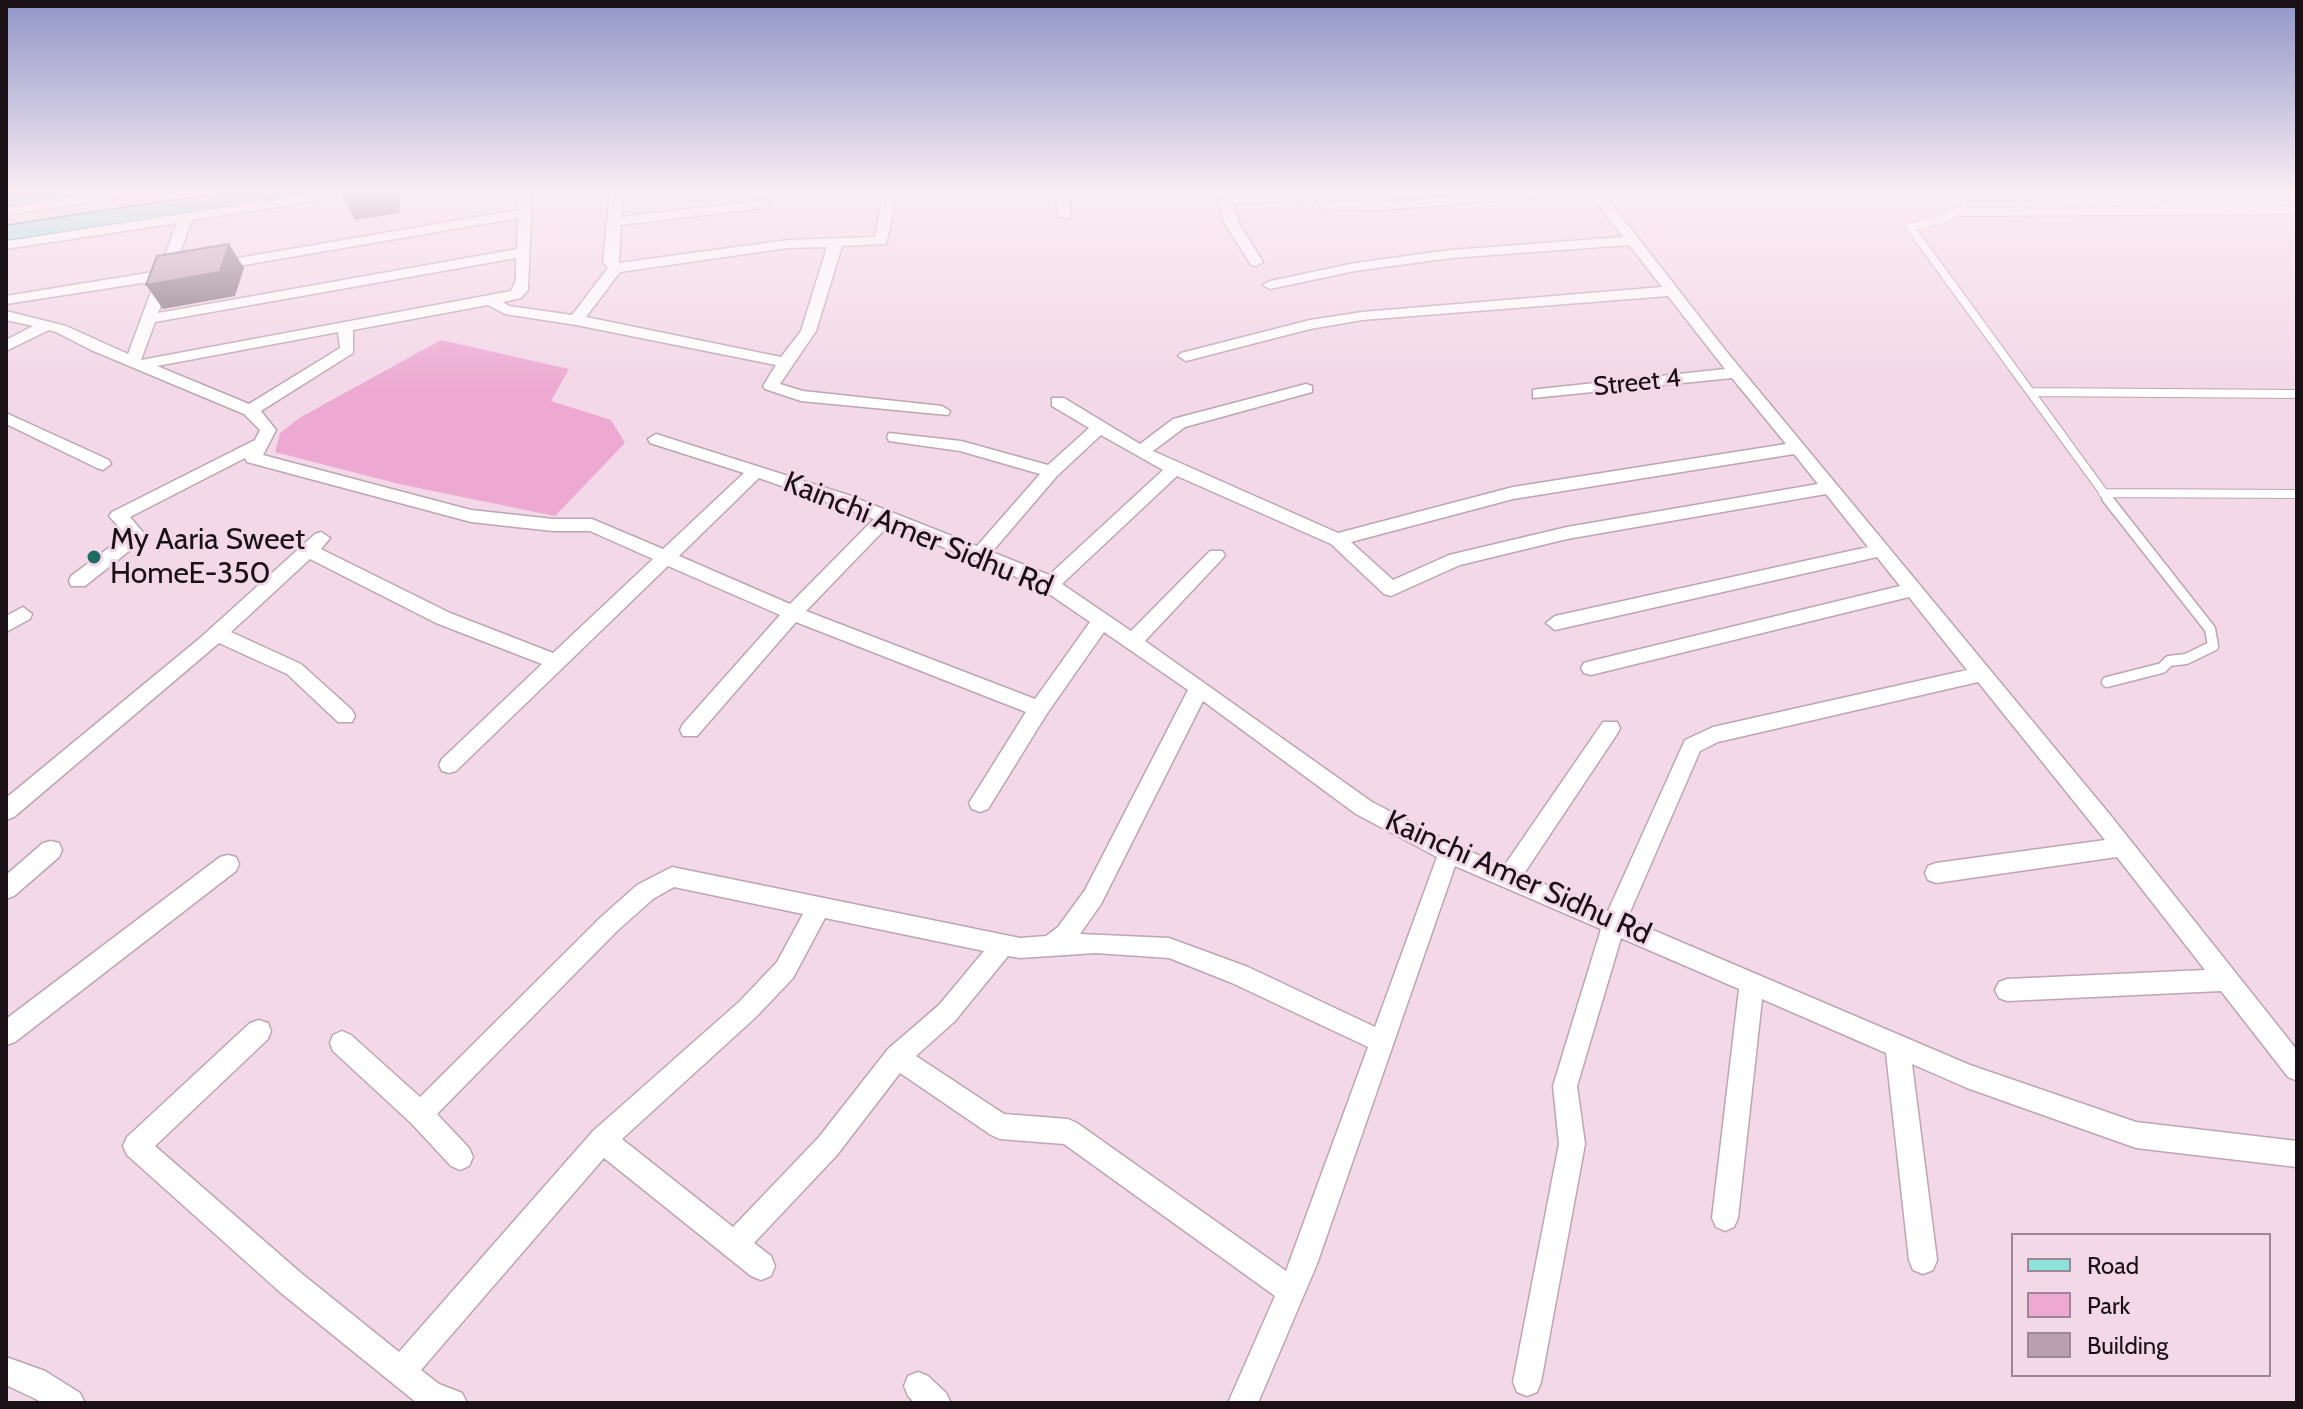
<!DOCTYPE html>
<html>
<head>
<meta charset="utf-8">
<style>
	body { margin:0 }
	#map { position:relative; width:2303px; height:1409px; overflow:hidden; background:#f3d8e7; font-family:Cabin,sans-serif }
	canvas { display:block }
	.frame { position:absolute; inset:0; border:8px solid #1a1117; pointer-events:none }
	.legend { position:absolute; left:2011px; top:1233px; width:260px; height:144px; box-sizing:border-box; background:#f3d8e7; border:2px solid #9c8894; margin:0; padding:10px 14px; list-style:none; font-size:24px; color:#1a1117 }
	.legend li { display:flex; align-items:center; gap:16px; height:40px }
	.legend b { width:40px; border:2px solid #9c8894 }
</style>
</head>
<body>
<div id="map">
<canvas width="2303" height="1409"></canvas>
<div class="frame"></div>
<ul class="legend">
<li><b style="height:10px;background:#8fe2da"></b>Road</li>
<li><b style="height:22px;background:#eda9d2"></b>Park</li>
<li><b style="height:22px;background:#baa0af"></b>Building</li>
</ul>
</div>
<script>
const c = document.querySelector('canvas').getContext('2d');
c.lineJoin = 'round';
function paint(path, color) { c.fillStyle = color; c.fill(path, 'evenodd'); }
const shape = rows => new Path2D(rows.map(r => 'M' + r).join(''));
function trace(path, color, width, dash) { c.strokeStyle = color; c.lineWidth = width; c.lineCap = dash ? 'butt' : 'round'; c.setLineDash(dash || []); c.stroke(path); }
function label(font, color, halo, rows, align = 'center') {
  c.font = font + ' Cabin,sans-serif'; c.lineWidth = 6; c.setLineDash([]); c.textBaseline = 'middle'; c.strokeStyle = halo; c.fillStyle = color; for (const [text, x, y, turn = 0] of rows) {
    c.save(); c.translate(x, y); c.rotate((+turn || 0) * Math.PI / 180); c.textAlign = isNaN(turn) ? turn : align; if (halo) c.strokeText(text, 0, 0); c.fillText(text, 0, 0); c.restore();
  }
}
paint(shape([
	[441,340,569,369,551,401,611,420,625,443,555,516,399,484,275,452,280,433,301,417]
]), '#eda9d2');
trace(shape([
	[268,199,305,193]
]), '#af6a95', 5);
const serviceFar1 = shape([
	[1956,193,1964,208,1943,219,1910,227,2109,500],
	[2148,193,2167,211],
	[6,211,121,193],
	[1958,212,2297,210],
	[2031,392,2297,394],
	[2103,493,2297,494]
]);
const service = shape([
	[2107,682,2162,668,2169,661,2186,659,2213,646,2210,629,2107,498]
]);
const minor = shape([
	[315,193,348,193,341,197,192,220,174,269,183,273,171,278,158,313,517,249,518,218,215,270,208,266,215,262,518,210,518,193,532,193,528,290,521,298,503,302,509,306,572,315,608,268,603,262,610,193,624,193,621,217,764,200,771,204,764,208,621,225,619,263,788,240,875,237,883,193,897,193,886,244,842,246,816,331,780,384,803,391,942,406,950,411,948,415,801,401,765,389,763,386,776,365,576,325,505,314,488,305,353,330,353,353,261,411,276,430,263,455,471,510,553,519,592,519,663,549,744,473,650,443,648,439,656,434,848,495,977,546,1040,474,960,451,889,441,887,437,889,433,961,441,1048,465,1089,428,1052,406,1052,398,1064,398,1140,444,1173,419,1306,384,1312,386,1312,392,1185,427,1153,451,1338,533,1513,487,1786,444,1732,378,1533,398,1533,390,1539,389,1725,369,1668,296,1362,320,1310,329,1186,361,1178,356,1181,353,1310,320,1362,312,1662,287,1629,245,1451,258,1355,271,1270,289,1263,285,1270,281,1355,263,1451,250,1623,237,1589,193,1603,193,1726,351,2111,816,2297,1050,2297,1081,2288,1077,2221,991,2007,1001,1999,998,1995,990,1999,982,2007,979,2205,970,2117,857,1936,883,1928,880,1925,873,1928,866,1936,863,2105,840,1978,682,1718,742,1700,751,1627,919,1970,1065,2136,1122,2297,1141,2297,1167,2136,1148,1967,1088,1912,1064,1937,1260,1933,1270,1923,1274,1913,1270,1909,1260,1886,1053,1762,999,1738,1218,1734,1227,1725,1231,1716,1227,1712,1218,1739,989,1621,938,1577,1086,1585,1144,1541,1382,1537,1392,1527,1396,1517,1392,1513,1382,1559,1144,1553,1086,1601,929,1455,866,1317,1264,1258,1403,1228,1403,1275,1296,1064,1144,1000,1139,991,1135,900,1073,837,1155,754,1243,771,1256,775,1266,771,1276,761,1280,751,1276,604,1158,421,1370,439,1384,462,1393,467,1403,417,1403,281,1293,127,1155,123,1146,127,1137,250,1023,259,1020,268,1023,271,1031,268,1039,155,1146,301,1273,399,1352,593,1131,740,1001,777,962,803,914,674,887,653,899,616,932,437,1114,469,1148,473,1157,469,1166,460,1170,451,1166,411,1123,333,1051,330,1043,333,1035,342,1031,351,1035,420,1097,600,918,637,885,672,867,1020,938,1046,936,1058,927,1085,890,1188,690,1104,632,1046,715,988,809,980,812,972,809,969,803,1026,712,796,622,697,736,683,736,680,730,683,724,780,615,668,566,456,771,449,773,442,771,439,765,442,759,542,664,436,623,310,559,231,632,301,664,352,710,355,716,352,722,338,722,287,674,219,643,14,817,6,820,6,798,200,638,315,534,321,532,330,538,321,549,450,613,553,653,653,559,590,531,553,531,471,522,247,462,245,458,130,517,146,536,143,540,85,586,71,586,69,581,71,576,126,535,109,516,112,512,255,440,260,430,244,414,91,350,56,332,49,330,6,351,6,340,33,326,6,320,6,311,66,326,128,354,155,281,6,304,6,296,159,271,177,223,6,249,6,241,315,193],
	[827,247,801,331,781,357,586,317,620,272,788,248,827,247],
	[516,258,516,280,511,291,141,360,155,322,516,258],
	[338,332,340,348,249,404,157,366,338,332],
	[1101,435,1163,470,1049,575,992,552,1057,476,1101,435],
	[1794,454,1818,484,1567,527,1449,555,1393,580,1351,542,1513,499,1794,454],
	[1177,476,1331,544,1384,594,1391,596,1460,565,1567,539,1826,494,1868,547,1555,616,1546,623,1555,630,1877,557,1900,586,1591,661,1584,663,1581,668,1584,673,1591,675,1909,597,1967,670,1713,727,1685,740,1608,911,1523,875,1617,734,1620,728,1617,722,1603,722,1504,866,1457,846,1372,802,1145,641,1222,559,1225,555,1222,551,1210,551,1131,631,1062,584,1177,476],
	[759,478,874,519,790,604,679,556,759,478],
	[889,525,1036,585,1090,622,1035,699,806,611,889,525],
	[1203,701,1356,814,1437,857,1375,1027,1248,967,1169,938,1080,934,1101,904,1203,701],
	[825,918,984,951,939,1005,888,1049,819,1137,733,1227,622,1139,756,1017,793,978,825,918],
	[1096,953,1169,958,1232,983,1368,1047,1286,1271,1077,1123,1068,1119,1004,1114,916,1056,955,1021,1008,956,1020,958,1096,953],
	[1055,193,1069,193,1070,219,1058,216,1055,193],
	[1297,193,1329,193,1331,201,1381,202,1489,193,1545,193,1538,197,1381,210,1326,209,1321,208,1318,200,1233,204,1238,222,1263,262,1256,266,1251,265,1224,222,1218,200,1225,196,1297,193],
	[6,413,109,460,111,464,103,470,97,468,6,424,6,413],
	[23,607,32,614,30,619,6,632,6,616,23,607],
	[51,841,59,843,62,850,59,857,14,896,6,899,6,875,43,843,51,841],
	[228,855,236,857,239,864,236,871,15,1042,6,1045,6,1019,220,857,228,855],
	[6,1357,45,1371,80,1393,85,1403,44,1403,6,1385,6,1357],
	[918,1372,928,1376,946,1393,951,1403,915,1403,908,1396,904,1386,908,1376,918,1372]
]);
const primary = shape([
	[69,193,66,198,58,200,6,208,6,194,69,193],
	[224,193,280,193,277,198,269,200,6,240,6,226,224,193]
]);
trace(serviceFar1, '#bea5b3', 10);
trace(service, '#bea5b3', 13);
trace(minor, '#bea5b3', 3);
trace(primary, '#358c86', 3);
trace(serviceFar1, '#fff', 8);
trace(service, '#fff', 10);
paint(minor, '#fff');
paint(primary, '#8fe2da');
paint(shape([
	[340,193,401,193,399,213,355,220],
	[489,193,505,193,491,196],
	[229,244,244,268,235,296,163,309,146,285]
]), '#82707a');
const building = shape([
	[229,244,220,272,146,285,157,256,229,244]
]);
paint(building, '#baa0af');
trace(building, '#82707a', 2);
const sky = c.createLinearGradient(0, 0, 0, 390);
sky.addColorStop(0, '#9196c7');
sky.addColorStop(0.49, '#faedf4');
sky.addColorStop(1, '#faedf400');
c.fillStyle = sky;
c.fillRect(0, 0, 2303, 390);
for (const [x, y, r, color] of [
	[94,557,8,"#216b64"]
]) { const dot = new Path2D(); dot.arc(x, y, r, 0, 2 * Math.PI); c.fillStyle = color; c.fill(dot); trace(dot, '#f3d8e7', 3); }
label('26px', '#1a1117', '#f3d8e7', [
	["Street 4",1637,383,-6]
]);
label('30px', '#1a1117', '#f3d8e7', [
	["Kainchi Amer Sidhu Rd",918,535,22],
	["Kainchi Amer Sidhu Rd",1518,878,24]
]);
label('30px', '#1a1117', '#f3d8e7', [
	["My Aaria Sweet",110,540],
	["HomeE-350",110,574]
], 'left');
</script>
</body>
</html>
